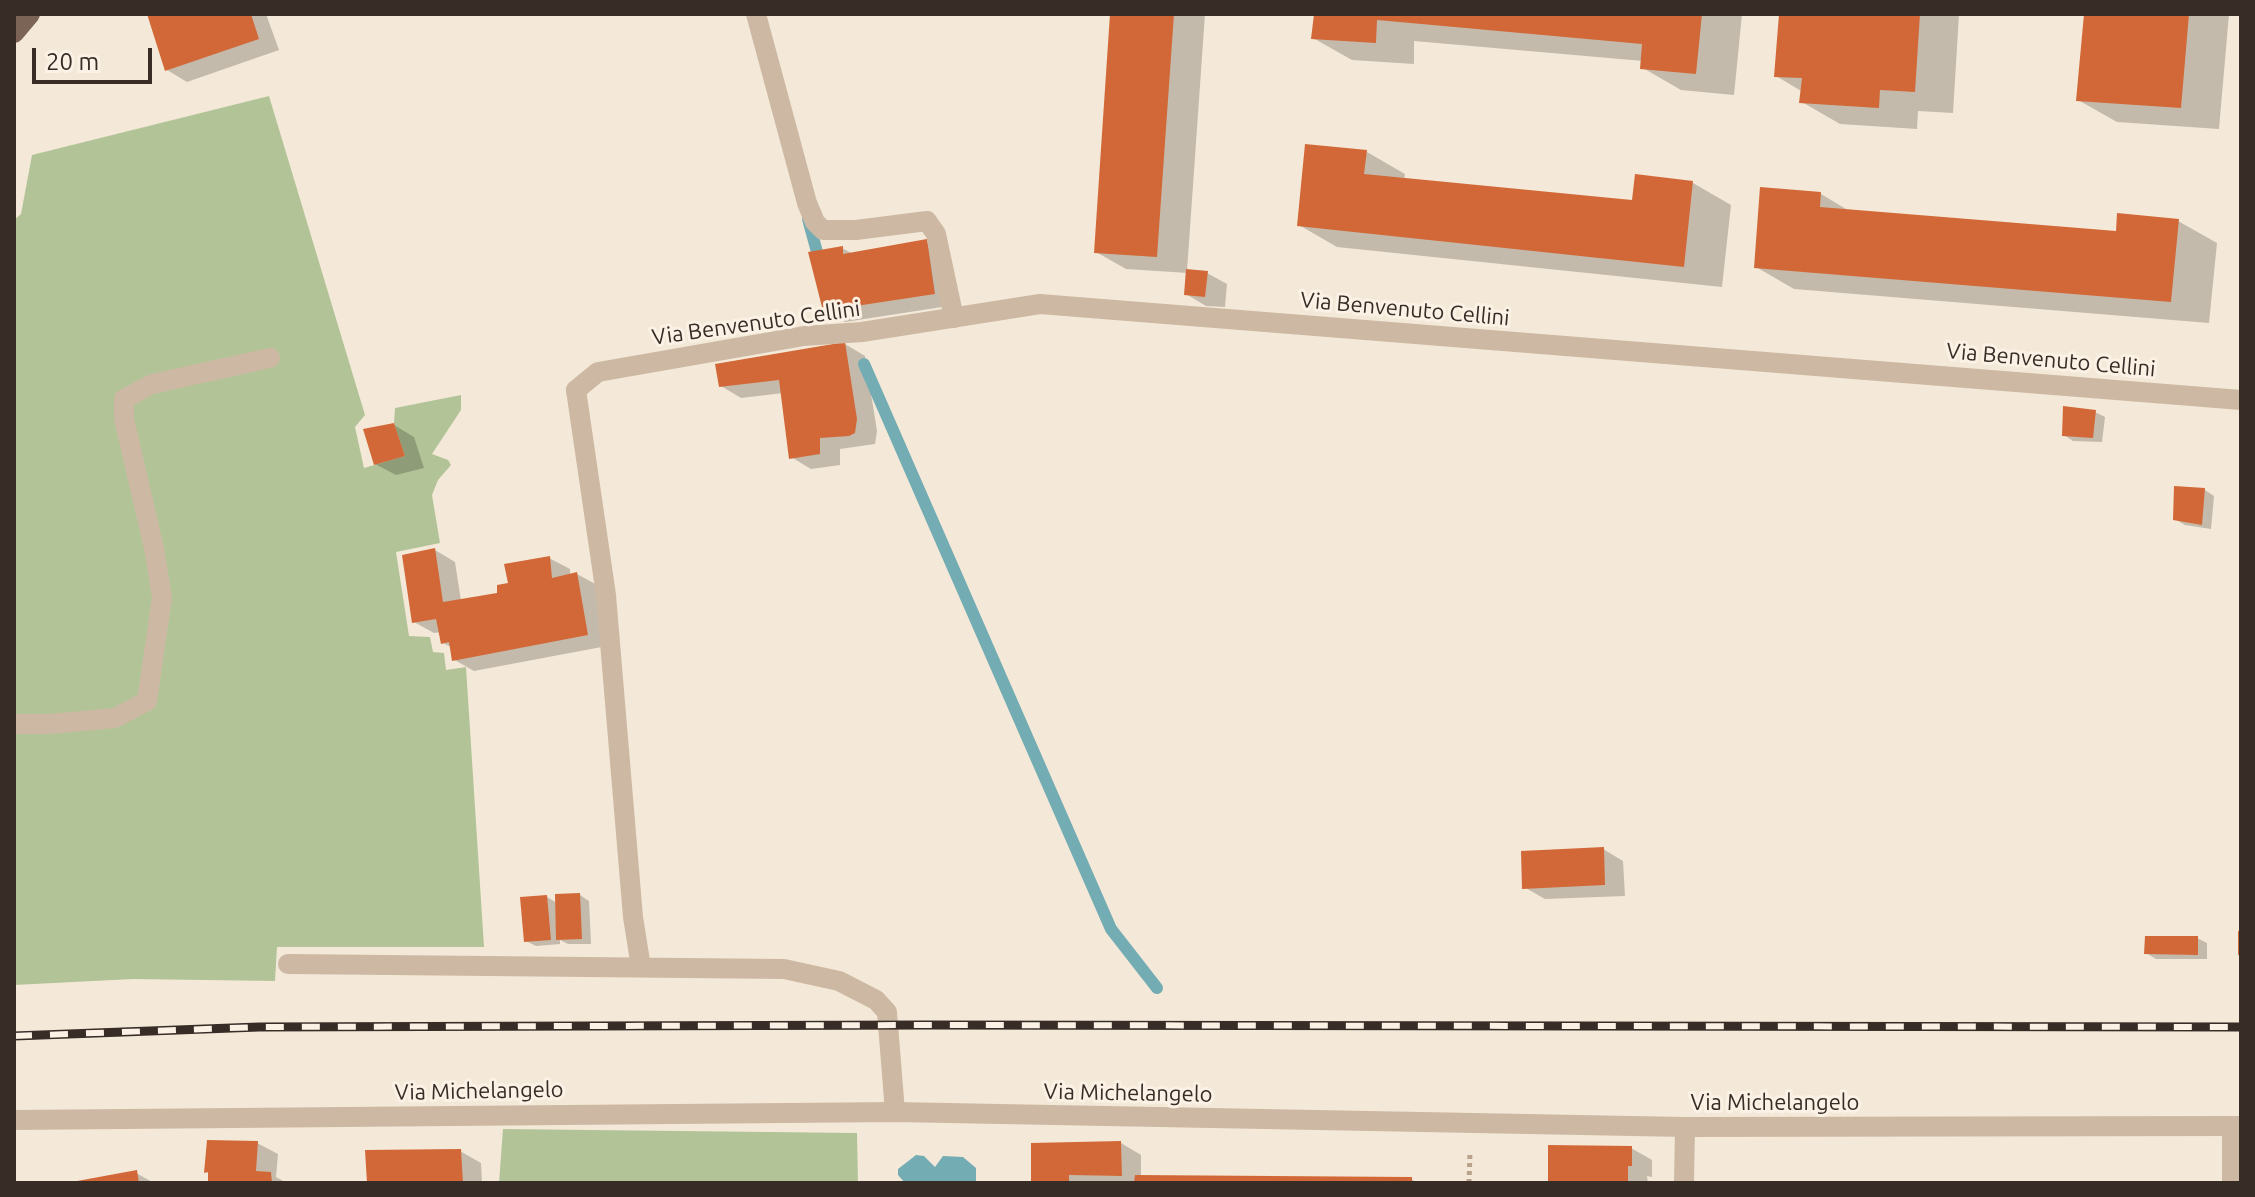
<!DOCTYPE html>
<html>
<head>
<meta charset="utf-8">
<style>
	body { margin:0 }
	#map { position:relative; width:2255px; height:1197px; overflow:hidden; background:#f4e9d8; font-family:Ubuntu,sans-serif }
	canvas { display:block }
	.frame { position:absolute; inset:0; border:16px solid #372c26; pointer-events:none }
	.scale { position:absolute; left:32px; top:48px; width:120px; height:36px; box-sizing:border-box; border:4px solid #372c26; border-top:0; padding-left:10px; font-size:24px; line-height:28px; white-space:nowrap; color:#372c26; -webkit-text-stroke:6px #fbf2e5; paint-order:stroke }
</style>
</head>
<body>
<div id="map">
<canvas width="2255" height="1197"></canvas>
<div class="frame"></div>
<div class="scale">20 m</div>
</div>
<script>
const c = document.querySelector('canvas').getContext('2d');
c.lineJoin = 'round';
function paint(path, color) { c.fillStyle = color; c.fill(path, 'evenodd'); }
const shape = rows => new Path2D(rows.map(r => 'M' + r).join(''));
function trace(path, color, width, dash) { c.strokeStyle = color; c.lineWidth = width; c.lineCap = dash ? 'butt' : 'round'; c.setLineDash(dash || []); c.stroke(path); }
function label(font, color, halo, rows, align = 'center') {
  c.font = font + ' Ubuntu,sans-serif'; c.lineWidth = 6; c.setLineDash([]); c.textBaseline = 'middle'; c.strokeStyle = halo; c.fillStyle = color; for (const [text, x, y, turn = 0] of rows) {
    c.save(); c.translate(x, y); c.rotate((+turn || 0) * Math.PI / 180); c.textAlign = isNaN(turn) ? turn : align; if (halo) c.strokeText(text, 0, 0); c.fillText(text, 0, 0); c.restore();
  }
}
paint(shape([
	[269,96,365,415,355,427,364,468,405,456,394,423,395,408,461,395,461,410,432,454,448,460,451,465,438,480,432,495,440,543,396,552,409,636,430,637,433,652,444,653,446,670,466,667,484,947,277,947,275,981,133,979,14,985,14,220,21,214,32,155],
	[503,1129,857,1133,858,1183,499,1183]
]), '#b2c497');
paint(shape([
	[916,1155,924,1156,935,1167,943,1156,963,1157,976,1168,976,1183,905,1183,898,1175,898,1169]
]), '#74acb4');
paint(shape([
	[150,14,266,14,279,50,187,82,167,70],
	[1112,14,1205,14,1187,271,1207,273,1227,284,1225,307,1206,306,1186,294,1188,273,1126,269,1096,252],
	[1316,14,1742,14,1734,95,1681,90,1643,68,1643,61,1414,41,1414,64,1352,60,1313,38],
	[1781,14,1959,14,1953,113,1918,111,1917,129,1840,124,1802,102,1803,92,1776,76],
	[2086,14,2229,14,2219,129,2117,122,2078,100],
	[1367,152,1405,174,1404,180,1634,202,1693,183,1731,205,1722,287,1337,247,1299,225],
	[1821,194,1851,212,2118,234,2178,221,2217,243,2209,323,1794,289,1756,267],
	[927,242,947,253,955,305,845,322,825,310,842,248,853,254],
	[845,344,865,356,877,431,875,444,840,449,840,465,811,469,791,457,783,393,741,398,721,386],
	[2095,412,2105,417,2102,442,2073,441,2064,435],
	[394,425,414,437,424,468,396,475,375,464],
	[2176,488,2205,490,2214,496,2211,529,2185,525,2175,519],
	[435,550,455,562,461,601,499,594,549,558,570,569,570,575,577,574,597,585,607,646,474,671,453,659,451,647,443,643,441,632,434,633,414,622],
	[1603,849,1623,861,1625,896,1545,899,1524,887],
	[580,895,589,901,591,944,568,944,560,940,560,944,536,946,526,941,547,897,557,903],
	[2197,938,2207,943,2207,959,2156,959,2146,953],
	[257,1143,278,1154,276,1177,287,1183,210,1183,210,1174,206,1172],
	[1121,1143,1141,1155,1141,1177,1411,1179,1418,1183,1033,1183],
	[1631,1148,1652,1160,1652,1177,1647,1176,1648,1183,1550,1183],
	[460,1151,481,1163,482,1183,371,1183],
	[136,1173,154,1183,80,1183]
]), '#0003');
trace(shape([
	[808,219,820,263],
	[864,364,1111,929,1157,988]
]), '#74acb4', 12);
paint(shape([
	[147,14,251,14,259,39,165,71],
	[1110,14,1174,14,1157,257,1094,253],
	[1314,14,1702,14,1696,74,1640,69,1642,44,1377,20,1376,43,1311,39],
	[1779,14,1920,14,1915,92,1880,90,1879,108,1799,103,1802,78,1774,77],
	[2084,14,2189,14,2181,108,2076,101],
	[1305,144,1367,150,1364,174,1632,200,1635,174,1693,181,1684,267,1297,226],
	[1760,187,1821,192,1820,207,2116,231,2117,213,2179,219,2171,302,1754,268],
	[927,239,935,294,823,311,808,252,843,246,843,254],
	[1186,269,1208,271,1205,297,1184,295],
	[845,342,857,419,855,433,849,436,820,438,820,454,789,459,779,380,719,387,715,364],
	[2063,406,2096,410,2093,438,2062,436],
	[394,423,405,456,374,465,363,429],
	[2174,486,2205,488,2202,525,2173,520],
	[435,548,443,602,497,593,497,585,508,583,504,564,550,556,552,578,577,572,588,635,452,661,449,642,441,644,436,619,412,623,402,555],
	[1604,847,1605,885,1522,889,1521,851],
	[580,893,582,939,556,940,555,894],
	[547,895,551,940,524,942,520,897],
	[2238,931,2241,931,2241,955,2238,955],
	[2145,936,2198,936,2198,955,2144,954],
	[207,1140,258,1141,256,1171,271,1172,272,1183,208,1183,208,1172,204,1173],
	[1121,1141,1122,1176,1069,1175,1069,1183,1031,1183,1031,1143],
	[1548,1145,1632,1146,1632,1166,1628,1166,1628,1183,1548,1183],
	[461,1149,463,1183,367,1183,365,1150],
	[137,1170,139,1183,77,1183,77,1181],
	[1135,1175,1412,1177,1412,1183,1134,1183]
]), '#d26837');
trace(shape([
	[1469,1183,1470,1152]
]), '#b9a38d', 5, [4, 4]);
trace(shape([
	[756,14,807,203,815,222,823,230,856,230,927,221,936,234,954,318],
	[576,390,606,595,633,917,641,967],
	[14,724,49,724,115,718,147,701,162,598,154,548,124,419,124,399,152,384,270,358],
	[288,964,784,969,839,981,876,1000,887,1012,895,1112],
	[1684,1183,1685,1127],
	[2232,1183,2232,1126]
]), '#cdb9a3', 20);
trace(shape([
	[576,390,598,372,804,336,862,332,1040,304,2241,400],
	[14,1120,895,1112,1685,1127,2241,1126]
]), '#cdb9a3', 20);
trace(shape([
	[14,33,30,14]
]), '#7b6455', 20);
const rail = shape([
	[14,1036,259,1027,924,1025,2241,1027]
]);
trace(rail, '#372c26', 9);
trace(rail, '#fbf2e5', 6, [18]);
label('22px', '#372c26', '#fbf2e5', [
	["Via Benvenuto Cellini",1405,309,5],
	["Via Benvenuto Cellini",756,323,-8],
	["Via Benvenuto Cellini",2051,360,5],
	["Via Michelangelo",479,1091,-1],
	["Via Michelangelo",1128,1093,1],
	["Via Michelangelo",1775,1103]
]);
</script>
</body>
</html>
